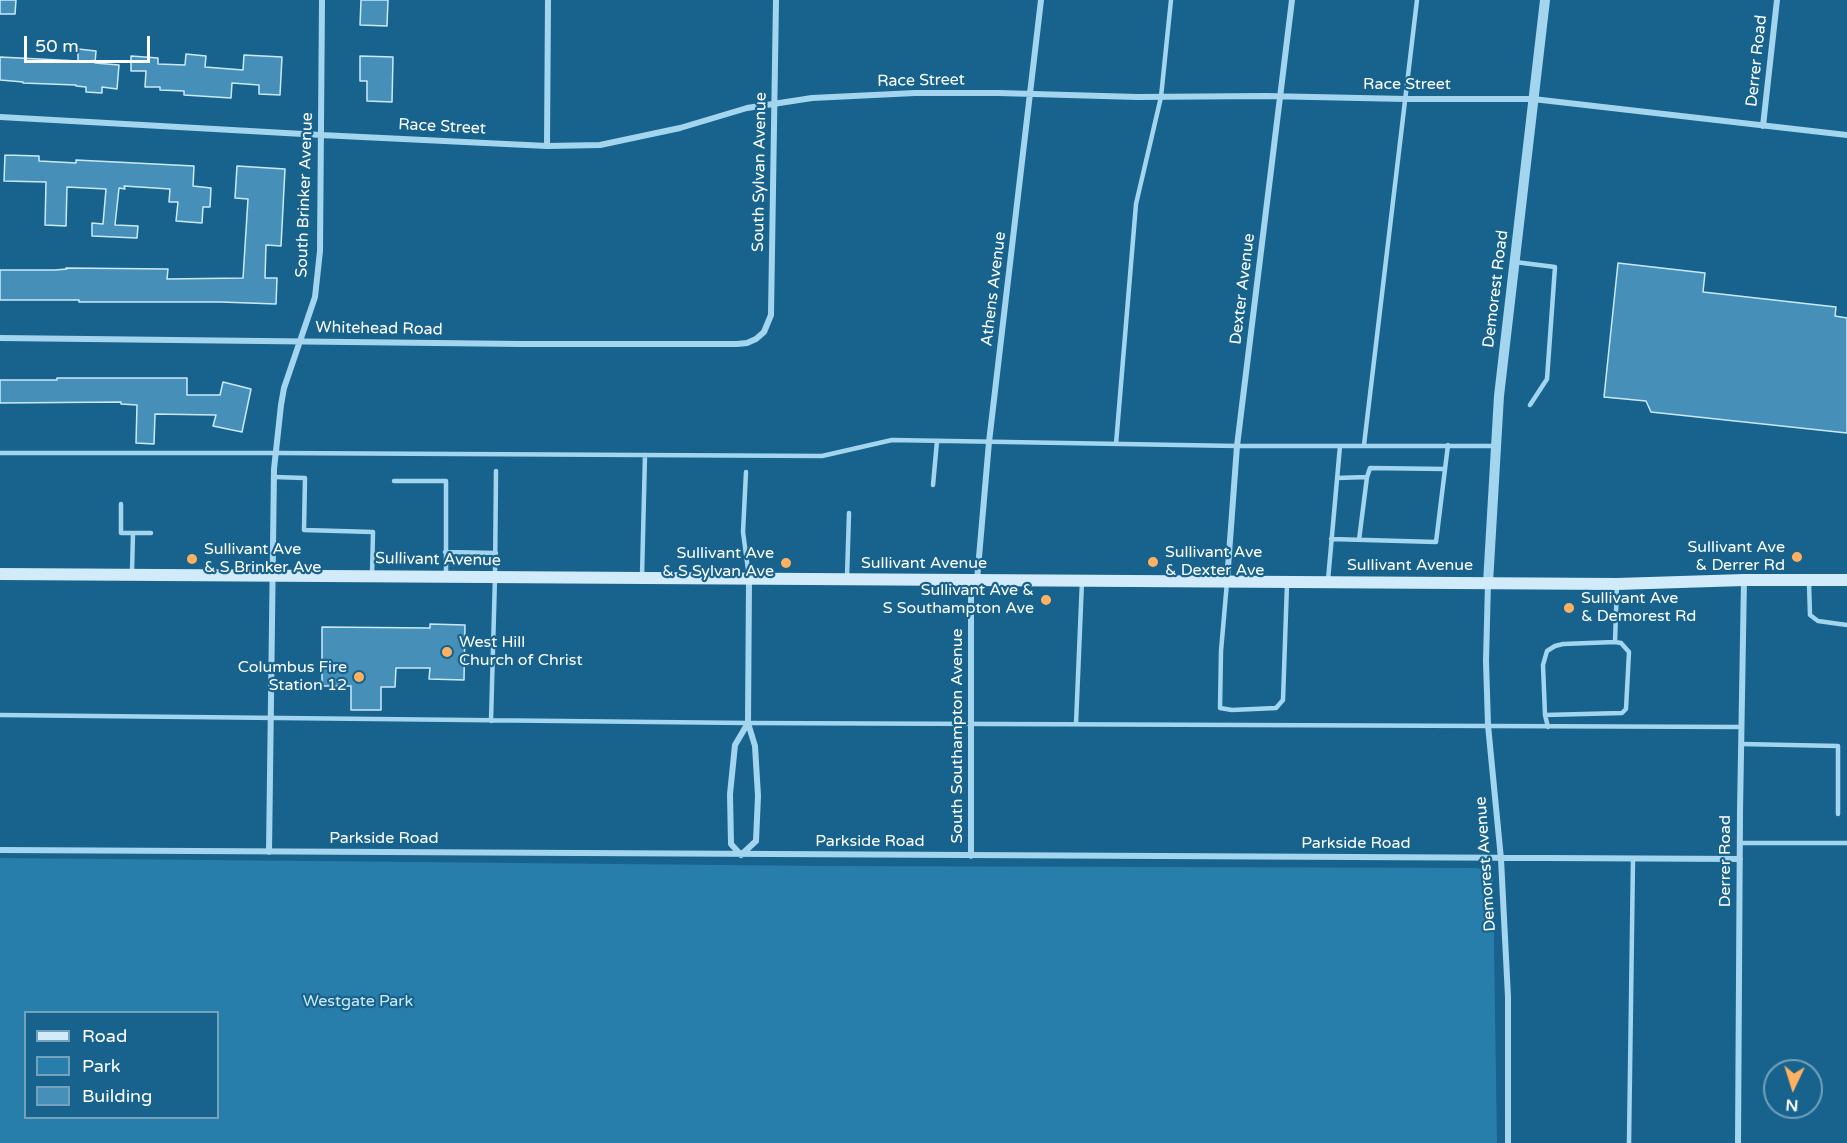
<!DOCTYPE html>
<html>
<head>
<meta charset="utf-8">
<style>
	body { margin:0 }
	#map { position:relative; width:1847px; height:1143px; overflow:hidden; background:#18638d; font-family:"Varela Round",sans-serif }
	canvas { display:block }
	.legend { position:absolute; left:24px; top:1011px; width:195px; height:108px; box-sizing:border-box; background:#18638d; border:2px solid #74a1bb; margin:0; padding:8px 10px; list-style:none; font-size:18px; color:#fff }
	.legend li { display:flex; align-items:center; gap:12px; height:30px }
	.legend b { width:30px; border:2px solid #74a1bb }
	.north { position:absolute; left:1763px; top:1059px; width:60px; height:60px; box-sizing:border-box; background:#18638d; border:2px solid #74a1bb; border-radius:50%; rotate:184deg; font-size:16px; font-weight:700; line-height:24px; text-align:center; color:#fff }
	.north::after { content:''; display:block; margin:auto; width:21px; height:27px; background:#ffb161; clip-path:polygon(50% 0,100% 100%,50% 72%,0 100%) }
	.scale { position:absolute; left:24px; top:36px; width:126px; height:27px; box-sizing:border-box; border:3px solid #fff; border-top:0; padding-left:8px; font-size:18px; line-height:21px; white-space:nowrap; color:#fff; -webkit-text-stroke:4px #18638d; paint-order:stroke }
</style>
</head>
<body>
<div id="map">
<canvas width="1847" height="1143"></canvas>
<ul class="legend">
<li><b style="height:8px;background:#d1ebfa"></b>Road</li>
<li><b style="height:16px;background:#287eaa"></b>Park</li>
<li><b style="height:16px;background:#458fb8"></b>Building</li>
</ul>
<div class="north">N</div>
<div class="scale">50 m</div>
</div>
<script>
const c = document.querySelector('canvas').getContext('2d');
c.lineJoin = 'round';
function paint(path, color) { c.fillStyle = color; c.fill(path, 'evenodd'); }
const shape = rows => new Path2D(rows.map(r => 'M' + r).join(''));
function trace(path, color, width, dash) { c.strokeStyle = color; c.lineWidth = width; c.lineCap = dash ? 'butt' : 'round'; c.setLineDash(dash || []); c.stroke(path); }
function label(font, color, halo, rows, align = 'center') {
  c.font = font + ' "Varela Round",sans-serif'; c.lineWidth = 4.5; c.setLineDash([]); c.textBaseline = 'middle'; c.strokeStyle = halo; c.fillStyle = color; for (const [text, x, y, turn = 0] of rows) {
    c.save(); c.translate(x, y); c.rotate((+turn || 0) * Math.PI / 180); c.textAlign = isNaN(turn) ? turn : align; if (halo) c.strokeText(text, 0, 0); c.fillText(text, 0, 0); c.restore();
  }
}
paint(shape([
	[0,858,824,866,1477,868,1488,872,1493,880,1497,1143,0,1143],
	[218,1012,218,1118,26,1118,26,1012]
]), '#287eaa');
const building = shape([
	[0,0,16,0,15,14,0,14,0,0],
	[361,0,388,0,387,26,360,25,361,0],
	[78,49,96,51,95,63,119,65,117,89,102,87,102,93,86,92,86,87,76,86,76,85,23,83,23,82,0,80,0,57,78,61,78,49],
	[186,54,206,56,205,67,243,70,244,55,282,57,280,95,259,94,259,85,232,83,231,98,184,95,184,91,160,90,160,87,145,87,146,71,131,71,131,56,158,58,158,64,185,65,186,54],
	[360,56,393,57,392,102,367,101,367,81,360,81,360,56],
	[5,155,39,156,39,161,76,163,76,160,194,166,193,186,211,188,210,207,203,207,202,223,176,221,178,202,169,202,170,189,124,186,125,189,119,188,115,225,138,226,137,238,92,236,92,223,103,224,106,189,67,187,66,226,45,225,46,182,4,181,5,155],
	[237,166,285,169,281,246,266,245,265,278,277,278,276,304,221,302,79,302,79,300,0,300,0,270,55,270,67,269,66,268,168,269,167,279,243,278,248,199,235,198,237,166],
	[1618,263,1705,273,1703,292,1836,307,1835,316,1847,318,1847,433,1651,412,1646,401,1604,397,1618,263],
	[57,378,187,378,187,395,220,395,223,382,251,389,242,432,213,426,216,415,155,414,154,444,136,443,137,405,121,404,121,402,0,403,0,380,57,380,57,378],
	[430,624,465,625,464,680,429,679,430,668,396,668,395,687,381,687,381,710,351,710,351,686,322,686,322,627,430,628,430,624]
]);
paint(building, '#458fb8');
trace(building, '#caeafa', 1.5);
trace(shape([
	[1515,262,1555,267,1547,379,1530,405],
	[1116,444,1136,204,1161,97,1171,0],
	[1364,445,1417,0],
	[0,453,276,453,822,456,892,440,1237,446,1495,446],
	[746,472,743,532,749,577],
	[274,477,305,478,304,530,373,532,372,576],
	[1337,478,1367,477],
	[394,481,446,481,446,574],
	[933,485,937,441],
	[121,504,121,533,151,533],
	[1331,539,1436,542,1448,445],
	[1359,540,1367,477,1370,468,1445,469],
	[445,552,496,553],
	[132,572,133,533],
	[642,576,645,455],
	[847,577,849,513],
	[1328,580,1340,446],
	[1227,582,1221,651,1220,708,1232,710,1276,708,1283,700,1287,584],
	[1809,583,1810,615,1818,621,1847,625],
	[1615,642,1617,584],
	[0,715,748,723,1741,727],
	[1545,715,1622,713,1626,709,1629,652,1621,643,1615,642,1563,644,1555,646,1547,651,1543,665,1545,715,1548,727],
	[491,721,495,577,496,471],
	[1076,724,1082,581],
	[1741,744,1838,746,1838,814],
	[1740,843,1847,843],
	[1629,1143,1633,859]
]), '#a4d5ef', 4.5);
trace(shape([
	[0,117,321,135,547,146,600,145,680,128,747,108,812,98,915,93,999,93,1137,97,1266,96,1406,99,1533,99,1847,135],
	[1763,126,1777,0],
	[547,146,548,0],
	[0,338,522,344,737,344,747,343,756,339,764,332,771,315,776,0],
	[977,580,989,442,1041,0],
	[971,581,971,856],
	[1227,581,1237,446,1292,0],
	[1488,583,1486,661,1488,725,1501,859,1508,997,1508,1143],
	[748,723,735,745,730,794,731,844,741,855,756,841,758,796,755,746,748,723,749,580],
	[0,850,1740,859],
	[269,852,274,469,281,405,284,388,315,297,320,251,322,0],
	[1738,1143,1740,811,1744,580]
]), '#a4d5ef', 6);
trace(shape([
	[1488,583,1499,396,1545,0]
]), '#a4d5ef', 10);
trace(shape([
	[0,574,1617,584,1744,580,1847,580]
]), '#d1ebfa', 12);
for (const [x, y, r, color] of [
	[1797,557,6,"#ffb161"],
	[192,559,6,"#ffb161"],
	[1153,562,6,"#ffb161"],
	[786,563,6,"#ffb161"],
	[1046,600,6,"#ffb161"],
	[1569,608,6,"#ffb161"],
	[447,652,6,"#ffb161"],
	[359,677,6,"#ffb161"]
]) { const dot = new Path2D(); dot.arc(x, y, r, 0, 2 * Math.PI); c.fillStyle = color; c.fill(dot); trace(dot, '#18638d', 2); }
label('16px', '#fff', '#18638d', [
	["Derrer Road",1757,61,-84],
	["Race Street",921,81,-1],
	["Race Street",1407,85],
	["Race Street",442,127,3],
	["South Sylvan Avenue",760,172,-89],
	["South Brinker Avenue",305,195,-88],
	["Athens Avenue",994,289,-83],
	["Dexter Avenue",1243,289,-83],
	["Demorest Road",1496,289,-83],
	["Whitehead Road",379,329,1],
	["Sullivant Avenue",438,560,1],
	["Sullivant Avenue",924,564],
	["Sullivant Avenue",1410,566],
	["South Southampton Avenue",958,736,-90],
	["Parkside Road",384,839],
	["Parkside Road",870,842],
	["Parkside Road",1356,844],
	["Derrer Road",1726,861,-90],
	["Demorest Avenue",1486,864,-94]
]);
label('16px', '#fff', '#18638d', [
	["Sullivant Ave",1785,548],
	["& Derrer Rd",1785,566],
	["Sullivant Ave",204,550,"left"],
	["& S Brinker Ave",204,568,"left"],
	["Sullivant Ave",1165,553,"left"],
	["& Dexter Ave",1165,571,"left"],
	["Sullivant Ave",774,554],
	["& S Sylvan Ave",774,572],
	["Sullivant Ave &",1034,591],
	["S Southampton Ave",1034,609],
	["Sullivant Ave",1581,599,"left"],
	["& Demorest Rd",1581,617,"left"],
	["West Hill",459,643,"left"],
	["Church of Christ",459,661,"left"],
	["Columbus Fire",347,668],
	["Station 12",347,686]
], 'right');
label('16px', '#caeafa', '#18638d', [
	["Westgate Park",358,1002]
]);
</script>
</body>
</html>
